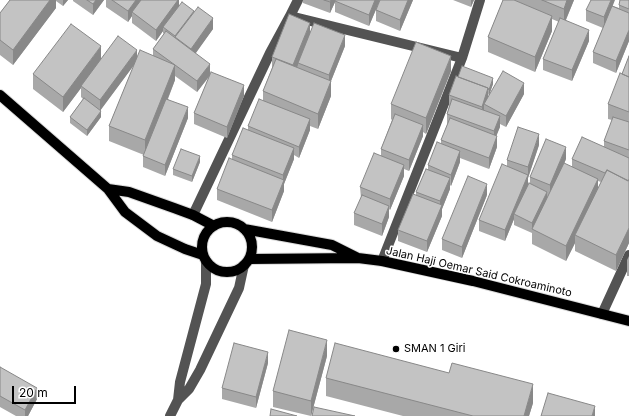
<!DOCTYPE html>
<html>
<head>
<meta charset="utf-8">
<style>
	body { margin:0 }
	#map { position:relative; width:629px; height:416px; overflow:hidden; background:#fff; font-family:Inter,sans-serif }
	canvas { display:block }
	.scale { position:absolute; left:12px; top:386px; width:64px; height:18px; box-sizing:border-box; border:2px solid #000; border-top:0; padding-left:5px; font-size:12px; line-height:14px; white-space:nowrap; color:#000; -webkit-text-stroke:3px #fff; paint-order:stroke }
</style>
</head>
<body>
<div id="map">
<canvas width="629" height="416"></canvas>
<div class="scale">20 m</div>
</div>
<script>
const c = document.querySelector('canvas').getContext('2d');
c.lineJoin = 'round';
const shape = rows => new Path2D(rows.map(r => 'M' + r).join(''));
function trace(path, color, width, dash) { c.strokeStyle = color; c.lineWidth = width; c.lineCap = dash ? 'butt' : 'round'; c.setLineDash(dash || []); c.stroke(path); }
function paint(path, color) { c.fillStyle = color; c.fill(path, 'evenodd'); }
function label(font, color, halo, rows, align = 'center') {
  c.font = font + ' Inter,sans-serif'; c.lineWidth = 3; c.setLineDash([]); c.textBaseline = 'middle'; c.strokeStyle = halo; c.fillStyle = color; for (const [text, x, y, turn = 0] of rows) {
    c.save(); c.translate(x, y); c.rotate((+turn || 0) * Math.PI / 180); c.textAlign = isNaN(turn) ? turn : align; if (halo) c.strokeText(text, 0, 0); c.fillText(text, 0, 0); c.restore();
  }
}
const major = shape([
	[0,95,108,189,125,212,157,236,185,249,203,255],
	[108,189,129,192,174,208,193,215,214,226],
	'202 247a25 25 0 1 1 50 0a25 25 0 1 1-50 0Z',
	[244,229,332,245,358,258],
	[249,259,358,258,382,261,473,281,629,321]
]);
trace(major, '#dbdbdb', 12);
trace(shape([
	[290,16,298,0],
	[193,215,270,53,290,16,462,58],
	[382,261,462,58,480,0],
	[602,314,629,255],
	[178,400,180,382,206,284,206,261],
	[170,416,178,400,189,389,200,370,239,288,244,265]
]), '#535353', 10);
trace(major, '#000', 10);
paint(shape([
	[10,0,68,0,63,6,56,1,56,8,13,65,0,55,0,13],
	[73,0,104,0,93,15,73,1],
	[106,0,179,0,179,5,194,12,213,29,195,53,210,74,244,96,227,138,194,124,194,113,209,77,197,92,175,76,175,80,168,99,188,118,165,176,143,167,143,156,144,155,109,141,109,126,134,65,100,110,101,117,87,136,70,123,70,117,83,99,81,97,81,88,63,112,33,89,33,74,101,59,137,57,153,56,153,49,164,34,163,33,163,31,156,41,132,23,132,16,128,22,106,7],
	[303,0,380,0,369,26,335,12,335,2,330,13,303,3],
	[413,0,400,31,376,21,376,10],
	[453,0,474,0,471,7],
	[503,0,574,0,566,20,589,41,572,81,543,70,543,59,559,22,552,19,552,31,535,72,488,52,488,37],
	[629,0,629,41,616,73,593,63,593,52,603,28,586,21,586,10,613,6,619,8,619,5],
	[310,32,345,46,331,81,331,96,318,129,310,126,310,130,299,158,294,155,294,159,284,184,284,191,272,222,217,200,217,189,232,160,232,155,248,130,248,126,263,100,263,91,272,68,272,57],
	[629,56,629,243,616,271,575,251,575,243,566,261,532,244,532,233,514,225,514,219,505,241,479,231,479,220,507,166,507,160,539,145,528,178,528,184,530,184,530,177,566,159,560,173,572,167,572,159,604,147,604,141,612,120,608,119,608,104,622,74],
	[598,181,601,182,598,188],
	[451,71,426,134,423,132,423,136,409,171,404,169,404,176,390,210,389,209,389,217,382,236,354,225,354,213,361,198,360,187,381,156,381,149,392,120,391,119,391,104],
	[458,77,493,84,488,96,524,94,506,127,500,124,500,127,496,135,497,147,489,169,460,158,460,162,451,186,450,185,450,189,442,209,442,216,427,252,398,241,398,230,416,195,416,192,428,170,428,165,441,144,441,140,447,125,447,114,449,106,449,95],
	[200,162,192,182,173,175,173,169],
	[487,195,462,258,442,250,442,239],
	[629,256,629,276,627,276,627,260],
	[327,356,311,416,273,407,273,391],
	[268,363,256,408,222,399,222,388],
	[0,367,37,399,28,416,16,416,0,407],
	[326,378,533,403,529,416,403,416,326,396]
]), '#a8a8a8');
paint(shape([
	[50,0,56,0,56,8,13,65,13,50],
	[63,0,68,0,63,6],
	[96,0,104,0,93,15,93,4],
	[136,0,145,0,132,12,132,16,128,22,128,11],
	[178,0,179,0,179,10,163,27,163,31,156,41,156,30],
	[331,0,336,0,330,13,330,2],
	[375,0,380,0,369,26,369,15],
	[408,0,413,0,400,31,400,20],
	[471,0,474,0,471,7],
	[567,0,574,0,564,24,564,9],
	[611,0,615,0,604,28,604,17],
	[552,16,552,31,535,72,535,57],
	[213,18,213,29,191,60,191,49],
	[310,23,310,34,298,63,298,65,293,76,293,65],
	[589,30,589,41,572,81,572,70],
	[629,30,629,41,616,73,616,61],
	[345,35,345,46,331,81,331,96,318,129,318,114,329,86,329,75],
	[101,46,101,61,81,86,81,88,63,112,63,97],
	[137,50,137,61,100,111,100,100],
	[451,56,451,71,426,134,426,118],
	[210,64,210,75,197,92,197,81],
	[175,65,175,80,145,156,145,140],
	[493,78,493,84,489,96,489,90],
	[524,83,524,94,506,127,506,116],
	[244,85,244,96,227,138,227,127],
	[488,88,488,99,484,104,484,112,482,118,482,107],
	[188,107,188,118,165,176,165,165],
	[101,111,101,117,87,136,87,130],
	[500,116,500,127,494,142,494,131],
	[310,119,310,130,299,158,299,147],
	[423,125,423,136,409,171,409,160],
	[539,134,539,145,528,178,528,186,514,214,514,219,505,241,505,230,528,175,528,167],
	[497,136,497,147,489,169,489,158],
	[566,147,566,159,550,196,550,185],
	[294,148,294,159,284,184,284,191,272,222,272,210,283,183,283,175],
	[460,151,460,162,451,186,451,175],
	[200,156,200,162,192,182,192,176],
	[404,165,404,176,390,210,390,199],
	[450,178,450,189,442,209,442,216,427,252,427,241,440,208,440,201],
	[598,179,598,195,575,235,575,243,566,261,566,246],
	[487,184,487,195,462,258,462,247],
	[547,192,547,203,532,229,532,223],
	[389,206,389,217,382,236,382,224],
	[629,228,629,243,616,271,616,255],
	[327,340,327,356,311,416,311,401],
	[268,352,268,363,256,408,256,397],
	[533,384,533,403,529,416,524,416],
	[37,388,37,399,28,416,25,416,25,410],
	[595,406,595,416,592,416]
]), '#888');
const building = shape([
	[10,0,50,0,13,50,0,40,0,13,10,0],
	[87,0,96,0,93,4,87,0],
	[112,0,136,0,128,11,112,0],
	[141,0,178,0,156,30,132,12,141,0],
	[324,0,331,0,330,2,324,0],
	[335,0,375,0,369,15,335,1,335,0],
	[380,0,408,0,400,20,376,10,380,0],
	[503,0,514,0,552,16,535,57,488,37,503,0],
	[542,0,567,0,564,9,542,0],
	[591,0,611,0,604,17,586,10,591,0],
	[620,0,629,0,629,9,619,5,620,0],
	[182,2,194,11,175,36,163,27,182,2],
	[612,6,629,13,629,30,616,61,593,52,612,6],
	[198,7,213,18,191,49,175,37,198,7],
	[289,14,310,23,293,65,272,57,289,14],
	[560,18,589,30,572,70,543,59,560,18],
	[314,23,345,35,329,75,298,63,314,23],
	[71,24,101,46,63,97,33,74,71,24],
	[166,31,210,64,197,81,153,49,166,31],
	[118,36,137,50,100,100,81,86,118,36],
	[416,42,451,56,426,118,391,104,416,42],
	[140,50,175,65,145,140,109,126,140,50],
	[629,56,629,77,622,74,629,56],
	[276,59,331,81,318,114,263,91,276,59],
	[462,66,493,78,489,90,488,88,458,77,462,66],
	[503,71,524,83,506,116,484,104,503,71],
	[211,72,244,85,227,127,194,113,211,72],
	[620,73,629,77,629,112,608,104,620,73],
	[456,76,488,88,482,107,449,95,456,76],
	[84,98,101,111,87,130,70,117,84,98],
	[166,99,188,107,165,165,143,156,166,99],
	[259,99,310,119,299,147,248,126,259,99],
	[452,99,500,116,494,131,447,114,452,99],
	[395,114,423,125,409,160,381,149,395,114],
	[613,117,629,122,629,150,604,141,613,117],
	[450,118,497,136,489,158,441,140,450,118],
	[518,127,539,134,528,167,507,160,518,127],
	[243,128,294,148,283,175,232,155,243,128],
	[582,137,629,158,629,179,628,181,607,170,605,173,572,159,582,137],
	[546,139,566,147,550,185,530,177,546,139],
	[437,142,460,151,451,175,428,165,437,142],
	[181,149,200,156,192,176,173,169,181,149],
	[374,153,404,165,390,199,360,187,374,153],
	[229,158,284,180,272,210,217,189,229,158],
	[564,163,598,179,566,246,532,229,564,163],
	[502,164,528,175,505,230,479,220,502,164],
	[426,169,450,178,440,201,416,192,426,169],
	[607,170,629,181,629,228,616,255,575,235,607,170],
	[468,176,487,184,462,247,442,239,468,176],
	[529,183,547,192,532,223,514,214,529,183],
	[413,194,442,205,427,241,398,230,413,194],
	[362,195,389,206,382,224,354,213,362,195],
	[289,330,327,340,311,401,273,391,289,330],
	[234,343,268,352,256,397,222,388,234,343],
	[335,343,449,373,452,363,533,384,524,416,473,416,326,378,335,343],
	[0,367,37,388,25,410,0,396,0,367],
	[548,393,595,406,592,416,541,416,548,393],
	[314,407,355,416,312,416,314,407],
	[271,409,297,416,270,416,271,409]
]);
paint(building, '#c3c3c3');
trace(building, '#888', 1);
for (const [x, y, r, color] of [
	[396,349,4,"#000"]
]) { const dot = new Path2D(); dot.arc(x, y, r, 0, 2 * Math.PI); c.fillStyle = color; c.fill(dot); trace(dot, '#fff', 1.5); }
label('11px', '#000', '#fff', [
	["Jalan Haji Oemar Said Cokroaminoto",479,272,13]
]);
label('11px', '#000', '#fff', [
	["SMAN 1 Giri",404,349]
], 'left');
</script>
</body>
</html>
